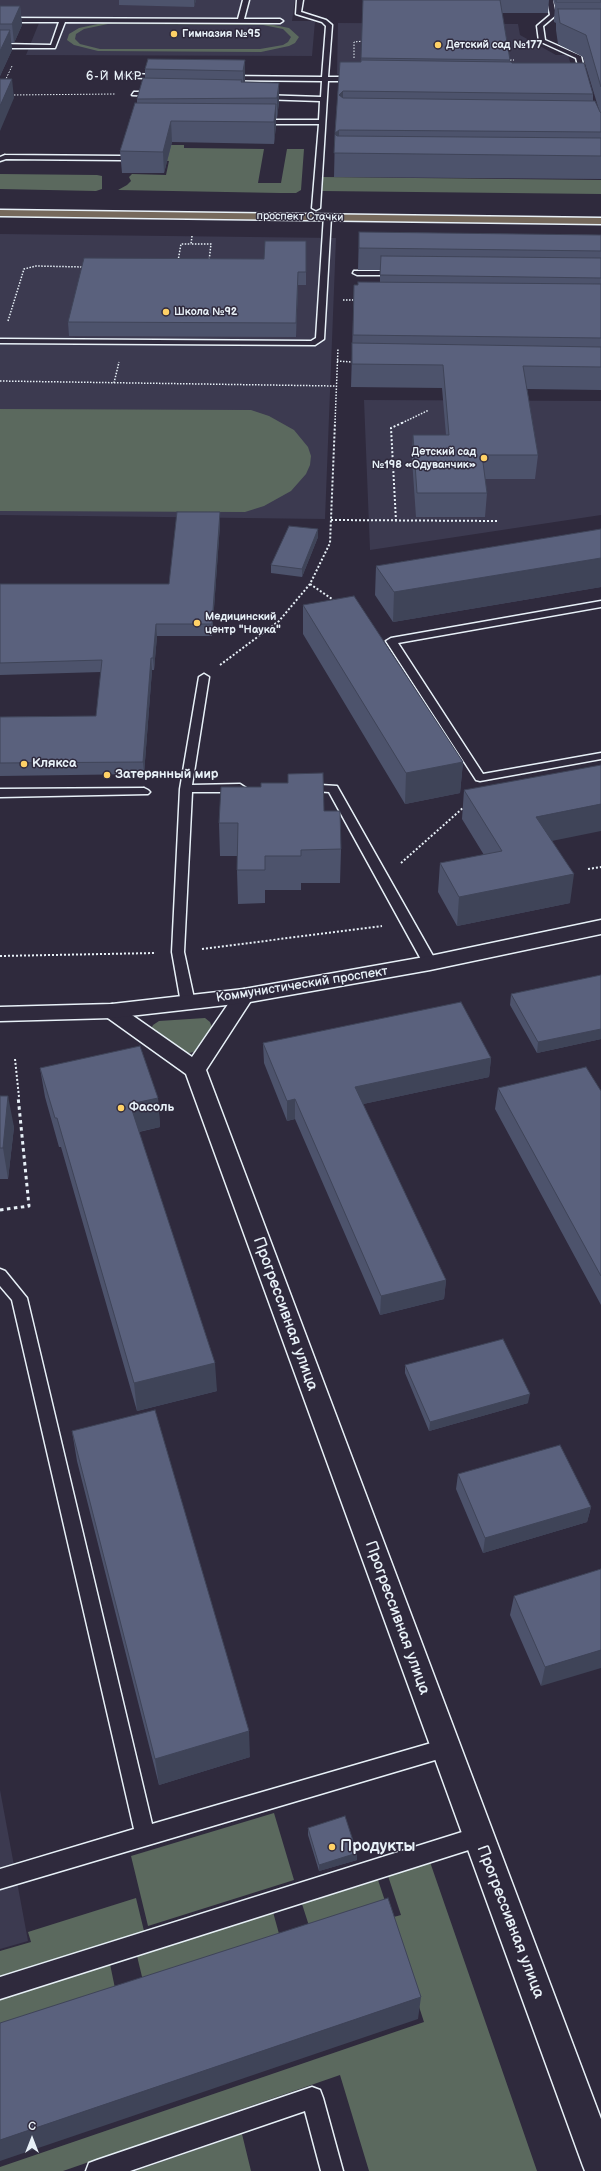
<!DOCTYPE html>
<html>
<head>
<meta charset="utf-8">
<style>
	body { margin:0 }
	#map { position:relative; width:601px; height:2171px; overflow:hidden; background:#2f2a3d; font-family:"Balsamiq Sans",sans-serif }
	canvas { display:block }
	.north { position:absolute; left:12px; top:2119px; width:40px; height:40px; -webkit-text-stroke:3px #2f2a3d; paint-order:stroke; rotate:0deg; font-size:11px; font-weight:700; line-height:16px; text-align:center; color:#e8f1f8 }
	.north::after { content:''; display:block; margin:auto; width:14px; height:18px; background:#e8f1f8; clip-path:polygon(50% 0,100% 100%,50% 72%,0 100%) }
</style>
</head>
<body>
<div id="map">
<canvas width="601" height="2171"></canvas>
<div class="north">С</div>
</div>
<script>
const c = document.querySelector('canvas').getContext('2d');
c.lineJoin = 'round';
function paint(path, color) { c.fillStyle = color; c.fill(path, 'evenodd'); }
const shape = rows => new Path2D(rows.map(r => 'M' + r).join(''));
function trace(path, color, width, dash) { c.strokeStyle = color; c.lineWidth = width; c.lineCap = dash ? 'butt' : 'round'; c.setLineDash(dash || []); c.stroke(path); }
function label(font, color, halo, rows, align = 'center') {
  c.font = font + ' "Balsamiq Sans",sans-serif'; c.lineWidth = 3; c.setLineDash([]); c.textBaseline = 'middle'; c.strokeStyle = halo; c.fillStyle = color; for (const [text, x, y, turn = 0] of rows) {
    c.save(); c.translate(x, y); c.rotate((+turn || 0) * Math.PI / 180); c.textAlign = isNaN(turn) ? turn : align; if (halo) c.strokeText(text, 0, 0); c.fillText(text, 0, 0); c.restore();
  }
}
paint(shape([
	[0,0,295,0,292,21,315,21,312,56,26,55,41,18,0,17],
	[338,23,518,24,520,35,556,55,568,55,574,75,337,74],
	[0,234,336,238,325,519,0,515],
	[364,400,601,401,601,515,370,550],
	[0,1790,28,1941,0,1949]
]), '#3c3a50');
paint(shape([
	[107,22,264,23,289,28,299,37,295,43,289,46,261,52,98,51,74,45,67,40,69,34,79,28],
	[108,24,263,25,283,29,291,37,288,42,283,45,260,49,100,49,80,44,75,39,76,34,84,29],
	[150,145,184,145,184,148,264,149,258,183,281,183,287,149,304,149,301,190,296,193,280,193,118,190,127,185,131,181,129,177,132,174,166,175,169,161,146,160],
	[0,174,97,175,102,176,102,189,96,191,0,189],
	[323,177,601,180,601,194,322,191],
	[0,409,251,410,269,416,294,430,308,447,311,456,310,465,306,474,291,491,264,506,245,512,0,511],
	[205,1018,210,1022,212,1027,197,1051,186,1054,149,1033,153,1025,159,1021],
	[274,1813,294,1880,148,1926,131,1856],
	[430,1862,537,2171,369,2171,340,2075,63,2171,0,2171,0,2167,424,2022,390,1918,401,1915,388,1876],
	[378,1880,387,1907,311,1932,302,1904],
	[136,1898,144,1931,0,1978,0,1951,31,1942,28,1932],
	[273,1912,281,1941,144,1985,137,1956],
	[110,1964,116,1993,0,2031,0,1999],
	[242,2134,251,2171,135,2171]
]), '#5b695e');
const service = shape([
	[243,0,249,0,244,19,280,19,283,21,280,23,65,22,55,48,0,48,0,44,51,45,59,22,0,22,0,18,238,19,243,0],
	[297,0,303,0,301,12,326,20,332,25,328,77,357,77,360,79,357,81,328,81,320,208,316,210,312,208,319,124,259,124,256,122,259,120,319,120,320,101,260,99,257,97,260,95,321,97,322,81,226,80,223,78,226,76,322,77,326,26,322,22,296,14,297,0],
	[547,0,553,0,556,15,543,26,545,40,581,56,587,81,582,80,576,58,539,41,537,26,550,15,547,0],
	[126,74,164,75,167,77,164,79,124,77,126,74],
	[134,92,157,92,160,94,157,96,132,95,134,92],
	[5,155,121,156,124,158,121,160,6,159,0,161,0,157,5,155],
	[324,215,331,217,324,339,315,345,0,343,0,339,2,339,311,341,316,338,324,215],
	[354,271,399,271,403,273,399,275,357,275,353,273,354,271],
	[601,601,601,607,398,643,483,774,601,753,601,759,480,781,476,780,386,641,391,638,601,601],
	[204,674,209,677,192,785,240,784,246,788,240,792,192,792,184,952,195,1003,193,1006,188,1008,183,1006,181,1003,172,952,180,789,199,677,204,674],
	[304,784,337,786,437,963,435,966,430,967,423,963,329,792,300,790,298,788,300,786,304,784],
	[144,788,148,790,150,792,148,794,0,797,0,789,144,788],
	[0,1269,5,1271,27,1298,152,1824,445,1739,452,1741,455,1748,452,1755,0,1889,0,1869,134,1829,12,1300,0,1286,0,1269],
	[478,1827,485,1830,488,1837,485,1844,478,1847,0,1999,0,1977,478,1827],
	[312,2087,320,2090,323,2098,343,2171,321,2171,305,2111,130,2171,86,2171,89,2163,97,2160,312,2087]
]);
const tertiary = shape([
	[244,989,251,991,254,996,206,1070,601,2119,601,2171,585,2171,583,2166,186,1074,105,1016,101,1011,105,1006,112,1004,119,1006,192,1057,237,991,244,989]
]);
const secondary = shape([
	[601,920,601,934,430,970,244,1003,112,1018,0,1021,0,1007,112,1004,244,989,430,956,601,920]
]);
const primary = shape([
	[0,210,601,218,601,224,0,216,0,210]
]);
trace(service, '#e8f1f8', 3);
trace(tertiary, '#e8f1f8', 3);
trace(secondary, '#e8f1f8', 3);
trace(primary, '#e8f1f8', 3);
trace(shape([
	[354,58,354,42,364,41],
	[507,60,514,60],
	[5,81,12,66],
	[11,95,116,94]
]), '#e8f1f8', 1, [1.5, 1.5]);
trace(shape([
	[192,236,191,244,211,244,209,261],
	[178,261,181,244,191,244],
	[343,300,356,300],
	[8,321,24,269,36,266,84,267],
	[337,361,352,362],
	[0,381,335,386],
	[114,383,119,362],
	[335,423,338,348],
	[402,423,429,410]
]), '#e8f1f8', 1.5, [1.5, 1.5]);
trace(shape([
	[331,520,498,521],
	[396,521,391,428,404,422],
	[310,584,335,601],
	[220,665,279,621,310,584,330,543,335,422],
	[401,863,464,807],
	[588,869,601,867],
	[202,949,382,926],
	[0,956,156,953],
	[15,1059,19,1097]
]), '#e8f1f8', 2, [2, 2]);
trace(shape([
	[0,1210,29,1206,18,1096]
]), '#e8f1f8', 3, [3.5, 3.5]);
paint(service, '#2f2a3d');
paint(tertiary, '#2f2a3d');
paint(secondary, '#2f2a3d');
paint(primary, '#76695c');
paint(shape([
	[119,0,196,0,194,7,119,5],
	[363,0,549,0,548,13,502,13,510,62,512,63,593,94,593,101,599,110,583,57,558,44,556,30,556,23,554,22,554,19,555,6,553,0,601,0,601,179,334,177,335,133,340,62,361,62],
	[0,6,20,6,22,25,14,43,11,43,12,50,0,76],
	[245,60,245,82,279,83,279,102,277,118,276,118,276,125,274,144,172,142,164,173,122,173,120,151,137,103,137,99,145,78,145,69],
	[359,232,601,235,601,390,527,389,538,455,535,479,485,479,487,493,485,517,416,517,412,459,413,435,446,435,442,388,351,387,354,285,358,285,380,282,380,270,358,270],
	[306,241,306,285,298,285,296,337,69,336,68,322,264,259],
	[220,512,220,524,212,636,157,636,154,670,152,670,144,774,0,776,0,717,96,716,101,672,0,675,0,584,169,584],
	[318,529,318,537,302,577,271,573,271,565],
	[601,529,601,587,393,622,375,595,376,566],
	[303,605,463,762,460,793,405,804,303,634],
	[464,790,552,841,570,903,457,926,438,892,440,863,484,855,462,819],
	[324,811,341,849,340,883,301,883,301,890,265,890,265,903,238,904,237,870,237,856,220,856,219,823],
	[601,975,601,1039,537,1053,510,1005,511,994],
	[263,1043,491,1058,489,1077,363,1104,446,1280,444,1299,380,1315,295,1119,287,1121,264,1063],
	[40,1068,158,1098,160,1127,139,1132,217,1391,137,1411,61,1147,59,1147,45,1097],
	[498,1088,601,1091,601,1305,495,1109],
	[0,1096,14,1127,8,1179,0,1179],
	[405,1365,528,1403,429,1431,405,1373],
	[72,1431,250,1757,159,1785,77,1461],
	[458,1474,591,1507,587,1522,483,1553,456,1489],
	[601,1569,541,1686,510,1615,514,1596],
	[308,1828,357,1853,357,1860,319,1871,308,1835]
]), '#4d536c');
paint(shape([
	[194,0,196,0,194,7],
	[20,6,22,25,14,43,12,24],
	[10,30,12,50,0,76,0,51],
	[245,60,245,82,243,93,243,71],
	[12,79,14,98,0,131,0,106],
	[279,83,279,102,277,118,277,98],
	[343,91,343,114,339,95],
	[276,104,276,125,274,144,274,122],
	[171,121,172,142,164,173,163,152],
	[339,130,339,153,335,153,335,133],
	[298,272,298,285,296,337,296,323],
	[220,512,220,524,212,636,212,624],
	[318,529,318,537,302,577,302,569],
	[601,558,601,587,393,622,394,592],
	[156,624,157,636,154,670,153,658],
	[151,658,152,670,144,774,143,762],
	[463,762,460,793,405,804,406,773],
	[601,804,601,831,532,845,536,817],
	[574,874,570,903,457,926,459,897],
	[601,1029,601,1039,537,1053,538,1042],
	[491,1058,489,1077,354,1106,355,1087],
	[8,1096,14,1127,8,1179,3,1148],
	[158,1098,160,1127,133,1133,130,1104],
	[295,1099,295,1119,287,1121,287,1101],
	[446,1280,444,1299,380,1315,381,1296],
	[215,1363,217,1391,137,1411,134,1383],
	[530,1394,528,1403,429,1431,430,1422],
	[591,1507,587,1522,483,1553,485,1538],
	[601,1650,601,1668,541,1686,545,1667],
	[249,1731,250,1757,159,1785,155,1759],
	[357,1853,357,1860,319,1871,319,1865],
	[421,1997,418,2019,0,2161,0,2140]
]), '#3f4458');
const building = shape([
	[363,0,500,0,510,60,361,58,363,0],
	[556,0,601,0,601,2,556,2,556,0],
	[0,6,20,6,12,24,0,24,0,6],
	[558,9,601,9,601,87,586,35,560,23,558,9],
	[0,30,10,30,0,51,0,30],
	[148,59,245,60,243,71,145,69,148,59],
	[361,60,511,62,512,63,584,63,593,94,343,91,339,95,343,98,595,101,600,112,601,113,601,132,339,130,335,133,340,62,361,62,361,60],
	[143,78,242,80,241,82,279,83,277,98,137,99,143,78],
	[0,79,12,79,0,106,0,79],
	[135,103,276,104,274,122,171,121,163,152,120,151,135,103],
	[335,134,337,136,601,138,601,156,334,153,335,134],
	[359,232,601,235,601,251,359,248,359,232],
	[265,241,306,241,306,272,298,272,296,323,68,322,84,258,264,259,265,241],
	[381,256,601,258,601,278,380,275,381,256],
	[358,282,601,284,601,338,353,335,354,285,358,285,358,282],
	[352,343,601,347,601,367,523,366,538,455,482,455,487,493,417,493,413,435,449,435,443,365,352,364,352,343],
	[177,512,220,512,212,624,156,624,153,658,151,658,143,762,0,763,0,717,96,716,102,660,0,663,0,584,169,584,177,512],
	[289,526,318,529,302,569,271,565,289,526],
	[601,529,601,558,394,592,376,566,601,529],
	[354,596,463,762,406,773,303,605,354,596],
	[601,765,601,804,536,817,574,874,459,897,440,863,502,851,464,790,601,765],
	[323,773,324,811,340,811,341,849,301,850,301,856,265,856,265,870,237,870,238,823,219,823,221,787,261,787,261,783,288,783,288,774,323,773],
	[601,975,601,1029,538,1042,511,994,601,975],
	[461,1002,491,1058,355,1087,446,1280,381,1296,295,1099,287,1101,263,1043,461,1002],
	[140,1046,158,1098,130,1104,215,1363,134,1383,57,1118,55,1118,40,1068,140,1046],
	[586,1067,601,1091,601,1276,498,1088,586,1067],
	[0,1096,8,1096,3,1148,0,1148,0,1096],
	[503,1339,530,1394,430,1422,405,1365,503,1339],
	[155,1410,249,1731,155,1759,72,1431,155,1410],
	[560,1445,591,1507,485,1538,458,1474,560,1445],
	[601,1569,601,1650,545,1667,514,1596,601,1569],
	[345,1816,357,1853,319,1865,308,1828,345,1816],
	[388,1898,421,1997,0,2140,0,2023,388,1898]
]);
paint(building, '#5a617d');
trace(building, '#3f4458', 1);
for (const [x, y, r, color] of [
	[174,34,4,"#ffd166"],
	[438,45,4,"#ffd166"],
	[166,312,4,"#ffd166"],
	[484,458,4,"#ffd166"],
	[197,623,4,"#ffd166"],
	[24,764,4,"#ffd166"],
	[107,775,4,"#ffd166"],
	[121,1108,4,"#ffd166"],
	[332,1847,4,"#ffd166"]
]) { const dot = new Path2D(); dot.arc(x, y, r, 0, 2 * Math.PI); c.fillStyle = color; c.fill(dot); trace(dot, '#2f2a3d', 1.5); }
label('bold 11px', '#e8f1f8', '#2f2a3d', [
	["Гимназия №95",182,34],
	["Детский сад №177",446,45],
	["Школа №92",174,312],
	["Детский сад",476,452,"right"],
	["№198 «Одуванчик»",476,465,"right"],
	["Медицинский",205,617],
	["центр \"Наука\"",205,630]
], 'left');
label('11px', '#e8f1f8', '#2f2a3d', [
	["проспект Стачки",300,217,1]
]);
c.letterSpacing = '1px';
label('12px', '#e8f1f8', '#2f2a3d', [
	["6-Й МКР",114,77]
]);
c.letterSpacing = '0px';
label('bold 13px', '#e8f1f8', '#2f2a3d', [
	["Клякса",32,764],
	["Затерянный мир",115,775],
	["Фасоль",129,1108]
], 'left');
label('13px', '#e8f1f8', '#2f2a3d', [
	["Коммунистический проспект",302,985,-9]
]);
label('16px', '#e8f1f8', '#2f2a3d', [
	["Прогрессивная улица",285,1314,70],
	["Прогрессивная улица",397,1618,70],
	["Прогрессивная улица",510,1922,69]
]);
label('bold 16px', '#e8f1f8', '#2f2a3d', [
	["Продукты",340,1847]
], 'left');
</script>
</body>
</html>
